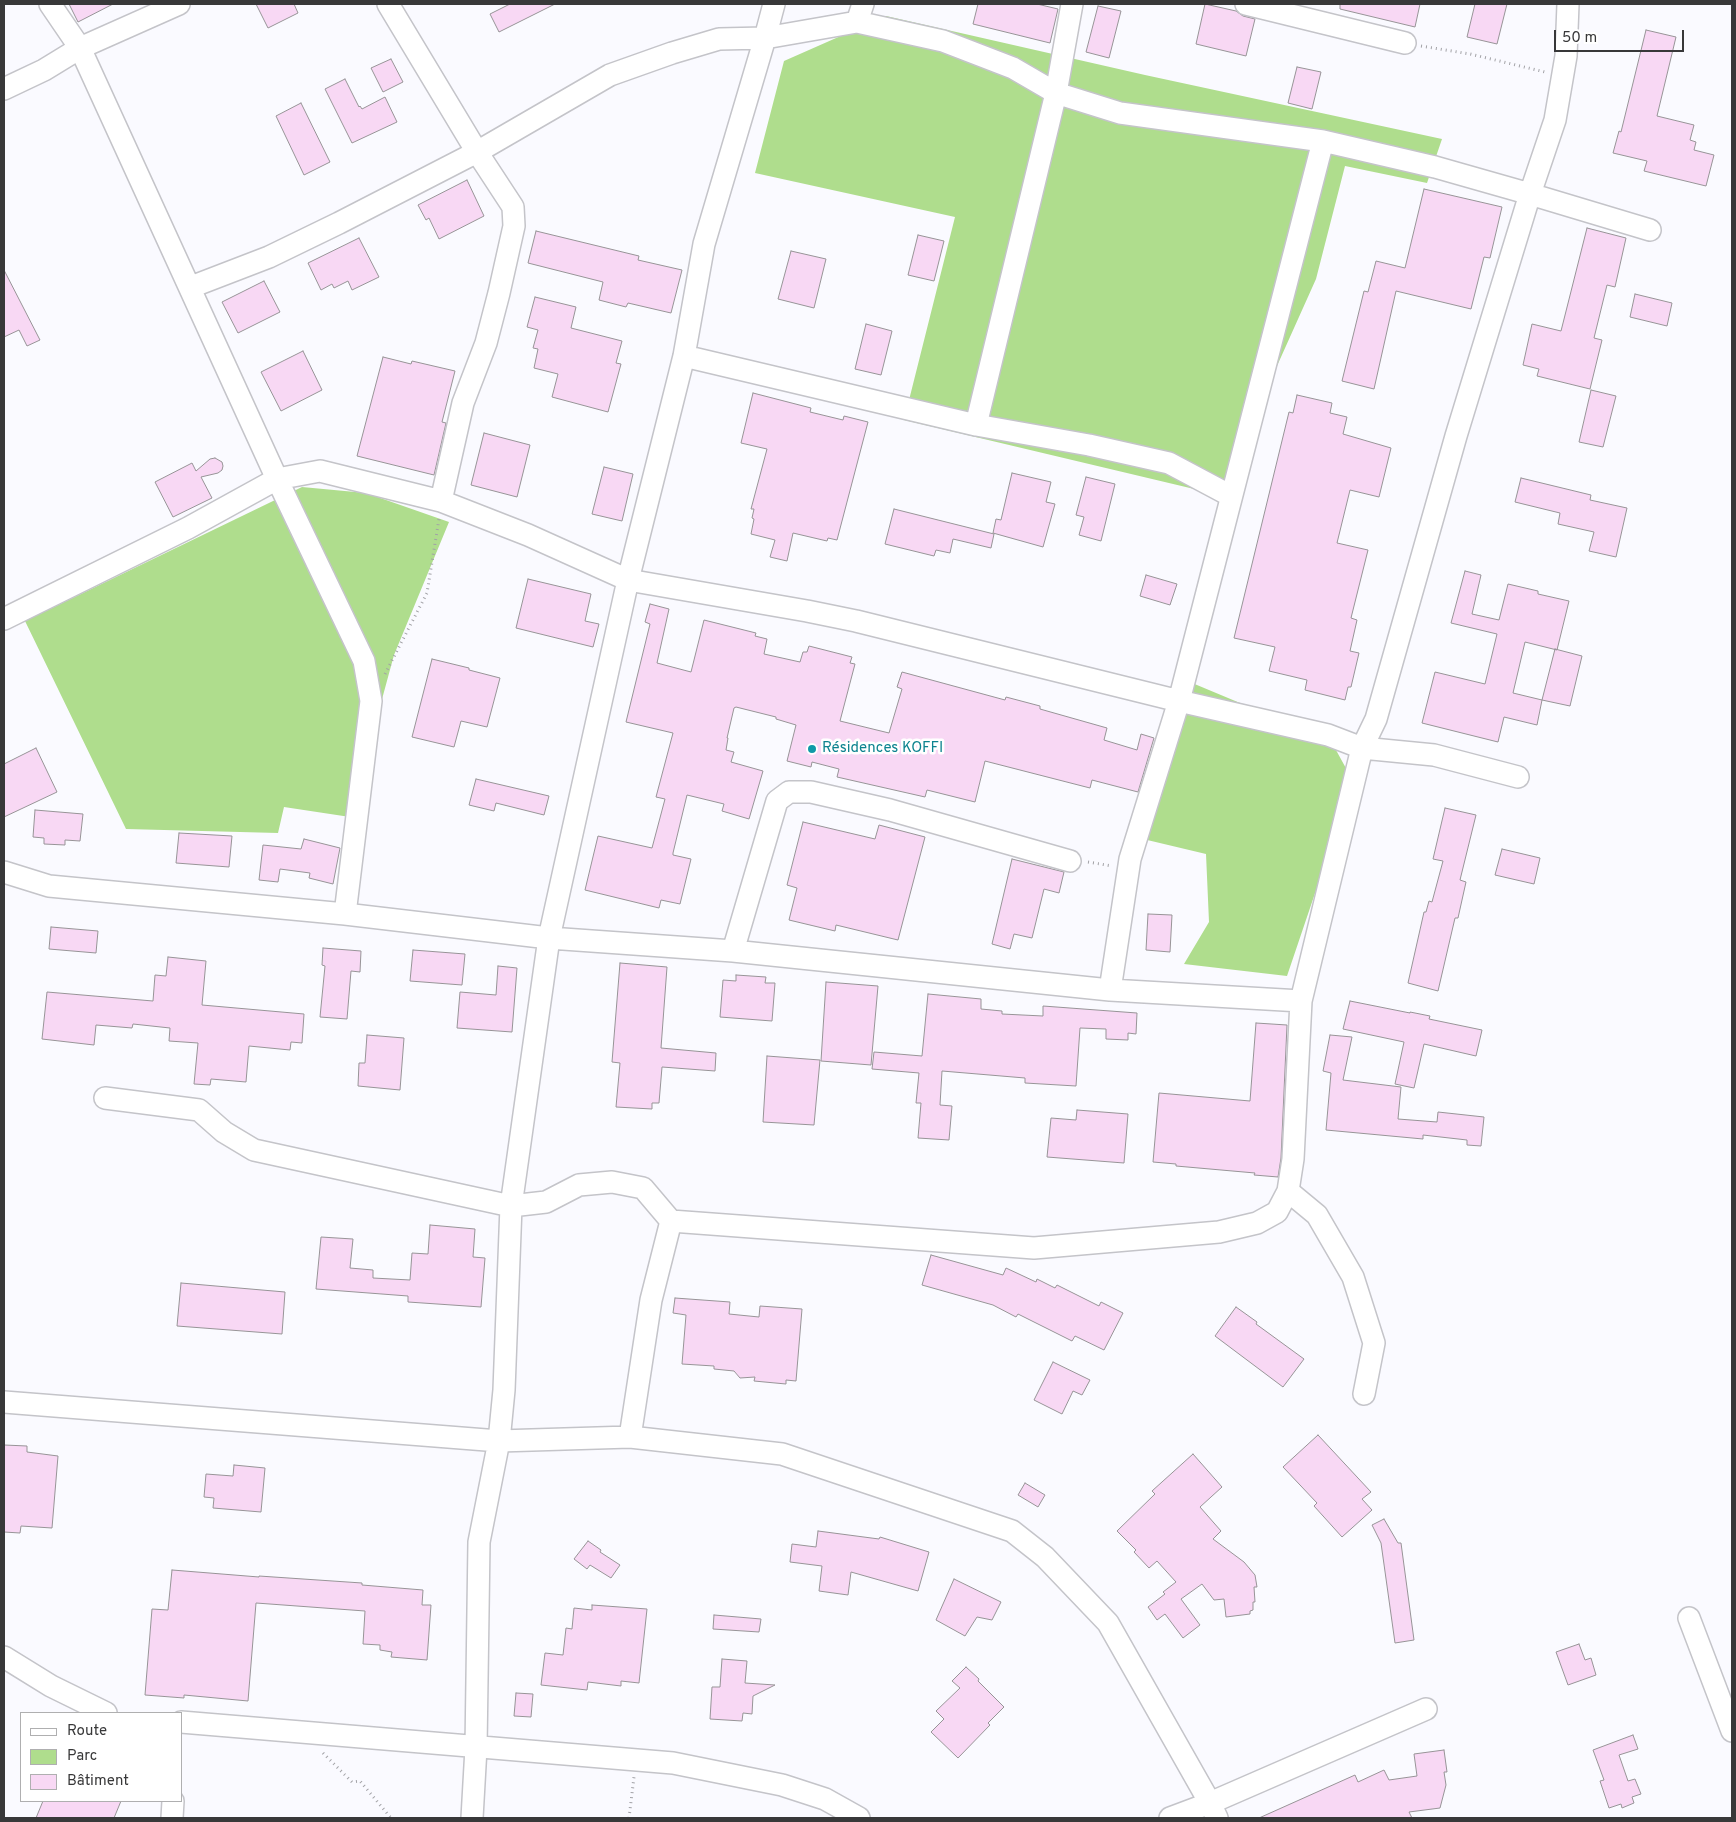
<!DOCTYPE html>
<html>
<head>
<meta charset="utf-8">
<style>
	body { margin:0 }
	#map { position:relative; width:1736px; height:1822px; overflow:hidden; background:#fafaff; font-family:Overpass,sans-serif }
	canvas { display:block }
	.frame { position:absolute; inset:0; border:5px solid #383839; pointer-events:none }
	.legend { position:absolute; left:20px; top:1712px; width:162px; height:90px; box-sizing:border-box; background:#fff; border:1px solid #afafb0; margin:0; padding:6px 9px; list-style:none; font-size:15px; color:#383839 }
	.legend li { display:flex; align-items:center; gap:10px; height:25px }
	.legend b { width:25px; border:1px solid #afafb0 }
	.scale { position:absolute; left:1554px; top:30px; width:130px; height:22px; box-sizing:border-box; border:2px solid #383839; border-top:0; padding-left:6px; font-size:15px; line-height:18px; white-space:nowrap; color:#383839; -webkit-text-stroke:4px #fff; paint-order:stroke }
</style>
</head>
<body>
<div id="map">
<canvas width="1736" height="1822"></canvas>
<div class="frame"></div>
<ul class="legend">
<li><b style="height:6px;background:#fff"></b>Route</li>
<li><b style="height:14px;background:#afdd8d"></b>Parc</li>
<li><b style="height:14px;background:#f8d8f4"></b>Bâtiment</li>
</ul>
<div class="scale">50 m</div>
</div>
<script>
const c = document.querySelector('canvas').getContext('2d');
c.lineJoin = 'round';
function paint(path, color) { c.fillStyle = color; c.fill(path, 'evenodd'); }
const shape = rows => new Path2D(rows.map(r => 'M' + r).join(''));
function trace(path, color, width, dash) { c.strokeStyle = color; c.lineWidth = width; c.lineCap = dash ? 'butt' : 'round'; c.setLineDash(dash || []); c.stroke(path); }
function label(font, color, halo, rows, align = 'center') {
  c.font = font + ' Overpass,sans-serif'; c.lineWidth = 5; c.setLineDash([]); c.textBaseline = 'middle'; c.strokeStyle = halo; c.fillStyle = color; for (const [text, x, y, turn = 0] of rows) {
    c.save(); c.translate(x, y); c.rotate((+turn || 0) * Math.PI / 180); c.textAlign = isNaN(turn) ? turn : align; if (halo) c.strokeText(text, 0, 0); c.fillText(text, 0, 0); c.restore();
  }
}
paint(shape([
	[886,16,1145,75,1442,139,1427,183,1345,166,1316,279,1255,415,1232,498,904,420,955,217,755,173,784,61],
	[302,487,366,493,449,522,394,655,350,817,284,807,278,833,126,829,25,621],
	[1185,680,1331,741,1353,781,1287,976,1184,964,1209,922,1206,854,1143,839]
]), '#afdd8d');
const building = shape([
	[69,4,113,4,78,22,69,4],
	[256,4,294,4,298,13,268,28,256,4],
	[510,4,555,4,499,32,490,14,510,4],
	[978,4,1037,4,1058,9,1050,43,973,24,978,4],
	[1205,4,1236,11,1243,16,1255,19,1246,56,1196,44,1205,4],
	[1340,4,1420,4,1415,27,1340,9,1340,4],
	[1475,4,1507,4,1497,44,1467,37,1475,4],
	[1098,6,1121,11,1109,58,1086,52,1098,6],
	[1646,30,1676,37,1657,116,1694,125,1690,140,1696,142,1694,150,1714,155,1706,186,1644,171,1647,161,1613,153,1619,131,1621,132,1646,30],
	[391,59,403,82,383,92,371,68,391,59],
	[1297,67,1321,72,1312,109,1288,103,1297,67],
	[345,79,359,107,360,106,362,109,385,97,397,122,352,143,325,89,345,79],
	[301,103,330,162,304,175,276,116,301,103],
	[467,180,484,216,439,239,429,218,426,220,418,205,467,180],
	[1424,189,1502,207,1490,258,1484,257,1471,309,1396,291,1374,389,1342,381,1364,291,1368,292,1376,261,1405,268,1424,189],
	[1587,228,1626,238,1615,287,1607,285,1594,338,1602,340,1590,389,1537,376,1539,369,1523,365,1532,324,1561,331,1587,228],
	[536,231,639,256,638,260,682,270,671,313,628,303,626,307,599,300,603,282,528,263,536,231],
	[918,235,944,241,934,281,908,275,918,235],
	[359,238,379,277,352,290,348,281,334,288,332,284,321,290,308,263,359,238],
	[791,251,826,259,814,308,778,299,791,251],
	[4,270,40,340,27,346,19,330,4,337,4,270],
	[264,281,280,312,238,333,222,302,264,281],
	[1635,294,1672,303,1667,326,1630,317,1635,294],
	[535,297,576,307,571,328,622,341,616,363,621,364,608,412,552,397,558,374,534,368,538,349,533,348,538,330,527,327,535,297],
	[866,324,892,331,881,375,855,369,866,324],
	[303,351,322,390,281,411,261,372,303,351],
	[383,357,411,364,412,361,455,371,442,422,446,423,434,475,357,456,383,357],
	[1591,390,1616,396,1603,447,1579,442,1591,390],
	[753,393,811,408,810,412,843,420,844,416,868,422,837,540,828,538,827,541,793,533,787,561,770,557,775,540,751,534,754,519,752,518,754,509,751,509,767,449,741,443,753,393],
	[1297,395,1332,403,1330,413,1347,417,1343,434,1391,448,1379,497,1350,490,1337,543,1368,550,1351,618,1357,620,1350,651,1359,653,1351,687,1348,687,1345,700,1305,690,1307,680,1269,671,1275,647,1234,638,1289,412,1293,413,1297,395],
	[484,433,530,445,517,497,471,485,484,433],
	[215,458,222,462,223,466,222,470,218,473,201,477,212,498,173,517,155,482,192,463,196,471,210,459,215,458],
	[604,467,633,474,622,521,592,514,604,467],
	[1012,473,1051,482,1046,502,1055,504,1043,547,993,533,996,519,1001,520,1012,473],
	[1086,477,1115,484,1101,541,1079,535,1084,517,1076,515,1086,477],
	[1521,478,1591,495,1590,500,1627,508,1616,557,1589,551,1594,532,1558,524,1560,513,1515,502,1521,478],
	[894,509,994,534,991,548,953,539,950,553,936,550,934,556,885,544,894,509],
	[1465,571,1481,575,1472,614,1499,620,1508,584,1538,591,1538,594,1569,601,1557,650,1525,642,1513,693,1542,700,1537,725,1504,717,1498,742,1422,723,1435,672,1485,684,1497,634,1451,623,1465,571],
	[1146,575,1177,584,1170,605,1140,596,1146,575],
	[528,579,591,594,585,621,599,624,593,647,516,628,528,579],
	[650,604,669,609,657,663,691,672,704,620,756,633,755,636,767,639,764,654,800,662,803,652,807,652,809,646,852,657,850,663,855,664,840,721,889,733,902,689,897,687,902,672,1005,700,1006,697,1040,706,1040,709,1107,728,1104,740,1137,750,1141,734,1154,738,1138,792,1092,780,1090,788,985,761,975,802,927,790,925,797,837,777,839,769,812,762,811,767,787,761,796,725,776,719,776,717,736,707,734,708,727,738,728,738,726,750,734,752,731,762,763,771,749,819,722,811,724,804,687,795,673,853,673,855,691,859,680,904,661,900,659,908,585,890,598,836,652,848,665,799,656,797,673,733,626,722,650,624,645,622,650,604],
	[1555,649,1582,656,1570,706,1542,700,1555,649],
	[432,659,469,668,469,670,500,678,487,727,461,721,454,747,412,737,432,659],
	[36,748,57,792,4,817,4,764,36,748],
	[476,779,549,796,544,815,496,803,494,811,469,805,476,779],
	[1445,808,1476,815,1460,880,1466,882,1458,918,1455,918,1438,991,1408,983,1424,912,1426,912,1429,901,1432,902,1443,861,1433,859,1445,808],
	[35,810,83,814,80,841,65,840,65,845,44,844,44,838,33,837,35,810],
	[803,822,875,839,879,825,925,837,898,940,836,925,835,931,789,920,797,888,787,885,803,822],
	[179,833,232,836,229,867,176,863,179,833],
	[304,839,340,848,333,884,309,878,310,873,280,869,278,882,259,880,263,845,301,849,304,839],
	[1502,849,1540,858,1534,884,1495,875,1502,849],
	[1012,859,1064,872,1059,893,1044,889,1032,938,1014,934,1010,949,992,944,1012,859],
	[1148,914,1172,915,1170,952,1146,950,1148,914],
	[51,927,98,931,96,953,49,949,51,927],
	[323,948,361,951,360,972,351,971,347,1019,320,1017,325,966,322,965,323,948],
	[413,950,465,954,462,985,410,981,413,950],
	[168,957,206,961,202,1005,304,1014,302,1043,291,1042,290,1050,249,1046,246,1082,211,1079,210,1085,194,1084,198,1043,169,1041,170,1028,133,1024,132,1028,96,1025,94,1045,42,1039,47,992,153,1001,155,975,166,976,168,957],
	[620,963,667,967,661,1048,716,1053,715,1071,662,1067,659,1103,652,1103,652,1109,616,1107,620,1063,612,1062,620,963],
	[498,966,517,968,512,1032,457,1028,460,992,496,995,498,966],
	[736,975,766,977,765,983,775,983,772,1021,720,1017,723,980,736,981,736,975],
	[826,982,878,986,871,1065,821,1061,826,982],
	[928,994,981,999,981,1009,1002,1011,1002,1014,1043,1016,1043,1006,1137,1013,1136,1034,1128,1033,1128,1040,1106,1039,1106,1029,1080,1028,1076,1086,1025,1083,1025,1078,942,1071,940,1105,952,1106,949,1140,918,1138,921,1103,916,1103,919,1073,872,1069,874,1052,922,1056,928,994],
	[1350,1001,1410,1013,1410,1012,1430,1016,1429,1019,1482,1030,1476,1056,1424,1044,1414,1088,1395,1084,1404,1042,1343,1029,1350,1001],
	[1256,1023,1287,1025,1281,1158,1278,1177,1254,1175,1255,1173,1176,1166,1176,1164,1153,1162,1159,1093,1250,1101,1256,1023],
	[367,1035,404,1038,400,1090,358,1086,359,1063,365,1063,367,1035],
	[1330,1035,1352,1037,1343,1080,1401,1087,1398,1119,1437,1122,1438,1112,1484,1117,1481,1146,1467,1145,1467,1140,1423,1135,1423,1139,1326,1130,1331,1073,1323,1071,1330,1035],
	[767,1056,820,1060,814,1125,763,1122,767,1056],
	[1077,1110,1128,1114,1124,1163,1047,1157,1051,1118,1076,1120,1077,1110],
	[430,1225,475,1229,473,1257,485,1258,481,1307,408,1302,408,1296,316,1289,321,1237,353,1239,350,1268,373,1270,373,1278,410,1280,412,1253,428,1254,430,1225],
	[931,1255,1003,1275,1006,1268,1036,1282,1037,1279,1055,1288,1057,1285,1099,1306,1101,1302,1123,1313,1104,1350,1075,1336,1072,1341,1018,1314,1016,1317,993,1305,922,1285,931,1255],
	[181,1283,285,1292,282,1334,177,1326,181,1283],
	[675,1298,730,1302,729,1314,759,1317,760,1306,802,1309,796,1381,786,1380,786,1384,754,1381,755,1377,740,1378,734,1371,714,1369,714,1366,682,1364,686,1315,673,1313,675,1298],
	[1236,1307,1257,1322,1256,1324,1304,1359,1283,1387,1215,1336,1236,1307],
	[1053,1362,1090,1380,1082,1395,1073,1391,1062,1414,1034,1400,1053,1362],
	[1318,1435,1371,1492,1362,1499,1372,1510,1342,1537,1314,1506,1317,1503,1283,1467,1318,1435],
	[4,1445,27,1446,27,1452,58,1456,52,1528,21,1526,20,1533,4,1532,4,1445],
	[1193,1454,1222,1487,1200,1507,1221,1531,1213,1539,1244,1562,1255,1575,1257,1587,1254,1587,1255,1602,1253,1602,1253,1610,1250,1611,1250,1614,1226,1617,1224,1599,1214,1600,1202,1584,1181,1599,1200,1625,1183,1638,1165,1614,1157,1620,1148,1607,1165,1594,1163,1592,1176,1582,1157,1561,1149,1568,1134,1552,1136,1550,1117,1531,1155,1494,1152,1491,1193,1454],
	[234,1465,265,1468,261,1512,213,1508,214,1498,204,1497,206,1474,233,1476,234,1465],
	[1025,1483,1045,1495,1038,1507,1018,1495,1025,1483],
	[1384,1519,1398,1543,1401,1543,1414,1640,1395,1643,1381,1543,1372,1525,1384,1519],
	[818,1531,879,1539,880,1537,929,1552,918,1591,851,1572,848,1595,819,1591,822,1566,790,1562,792,1544,816,1547,818,1531],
	[588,1541,601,1550,600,1552,620,1565,611,1578,590,1565,587,1569,574,1559,588,1541],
	[172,1570,259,1577,259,1576,362,1583,362,1585,423,1590,422,1605,431,1605,427,1660,391,1657,392,1652,380,1650,380,1645,363,1644,365,1611,256,1603,248,1701,184,1695,184,1698,145,1695,152,1609,168,1610,172,1570],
	[954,1579,1001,1602,992,1620,977,1617,965,1636,936,1620,954,1579],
	[592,1605,647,1609,639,1683,621,1681,621,1686,588,1682,587,1690,541,1685,545,1653,563,1655,566,1628,572,1629,574,1608,592,1610,592,1605],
	[714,1615,761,1619,759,1632,713,1629,714,1615],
	[1579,1644,1585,1660,1591,1658,1596,1675,1568,1685,1556,1652,1579,1644],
	[722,1659,747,1661,745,1683,775,1685,753,1696,752,1714,743,1713,742,1721,710,1719,712,1687,720,1687,722,1659],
	[966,1667,979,1679,978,1681,1004,1707,988,1723,990,1725,958,1758,931,1732,944,1719,936,1711,960,1688,952,1681,966,1667],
	[516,1693,533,1694,531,1717,514,1716,516,1693],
	[1633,1735,1638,1749,1619,1755,1628,1781,1635,1779,1641,1794,1632,1797,1634,1803,1622,1808,1621,1804,1609,1808,1600,1781,1604,1780,1593,1750,1633,1735],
	[1444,1750,1447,1772,1444,1772,1446,1785,1440,1808,1409,1812,1412,1818,1259,1818,1355,1775,1358,1782,1384,1770,1389,1780,1417,1776,1414,1754,1444,1750],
	[43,1801,121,1801,114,1818,36,1818,43,1801]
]);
paint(building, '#f8d8f4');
trace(building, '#979497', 1);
const minor = shape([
	[50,4,80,48,277,479,364,661,371,701,345,914],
	[388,4,477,152,513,207,514,226,499,293,486,343,463,403,441,501],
	[774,4,765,38,857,22,943,41,1013,68,1056,93,1120,113,1323,141,1179,701,1328,735,1362,748,1434,755,1518,777],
	[1246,4,1405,43],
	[857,22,863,4],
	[4,89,44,70,80,48,179,4],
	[1323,141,1435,167,1530,194,1555,120,1566,56,1568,4],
	[191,287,269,257,339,223,477,152,610,75,672,53,719,39,765,38,704,244,684,356,628,580,549,938,511,1206,504,1390,499,1441,479,1542,476,1748,472,1818],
	[684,356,976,425,1089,445,1169,463,1231,496],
	[976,425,1056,93,1072,4],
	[4,619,188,528,277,479,320,471,441,501,528,535,628,580,807,611,856,621,1179,701,1130,859,1110,990],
	[4,872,49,886,345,914,549,938,733,951,1110,990,1301,1001],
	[733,951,777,801,789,792,811,792,890,810,1070,861],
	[105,1098,199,1110,224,1132,254,1150,511,1206,546,1202,579,1185,612,1182,643,1188,671,1221,1034,1248,1219,1232,1257,1223,1277,1212,1288,1191,1293,1159,1301,1001,1362,748,1376,719,1456,436,1530,194,1650,230],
	[1288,1191,1317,1215,1353,1277,1374,1343,1364,1394],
	[4,1402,499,1441,630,1437,782,1454,1012,1531,1045,1557,1108,1623,1210,1803,1217,1818],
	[630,1437,651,1300,671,1221],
	[1689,1618,1732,1731],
	[4,1657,51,1686,106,1713],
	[181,1722,673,1763,782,1785,825,1799,859,1818],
	[172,1818,173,1801],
	[1170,1818,1210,1803,1426,1709]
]);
trace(minor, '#c4c4c9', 24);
trace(shape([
	[1421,46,1470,54,1545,72],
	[385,674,427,593,439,519],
	[1088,862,1112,866],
	[323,1753,352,1782,360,1781,391,1818],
	[629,1818,634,1777]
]), '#a2a2a6', 3, [1, 4]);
trace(minor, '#fff', 21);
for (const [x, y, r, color] of [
	[812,749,5,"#0f9aa8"]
]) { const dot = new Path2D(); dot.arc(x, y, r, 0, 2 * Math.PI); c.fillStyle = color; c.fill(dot); trace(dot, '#fff', 2); }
label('15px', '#0d838f', '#fff', [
	["Résidences KOFFI",822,749]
], 'left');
</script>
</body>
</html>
